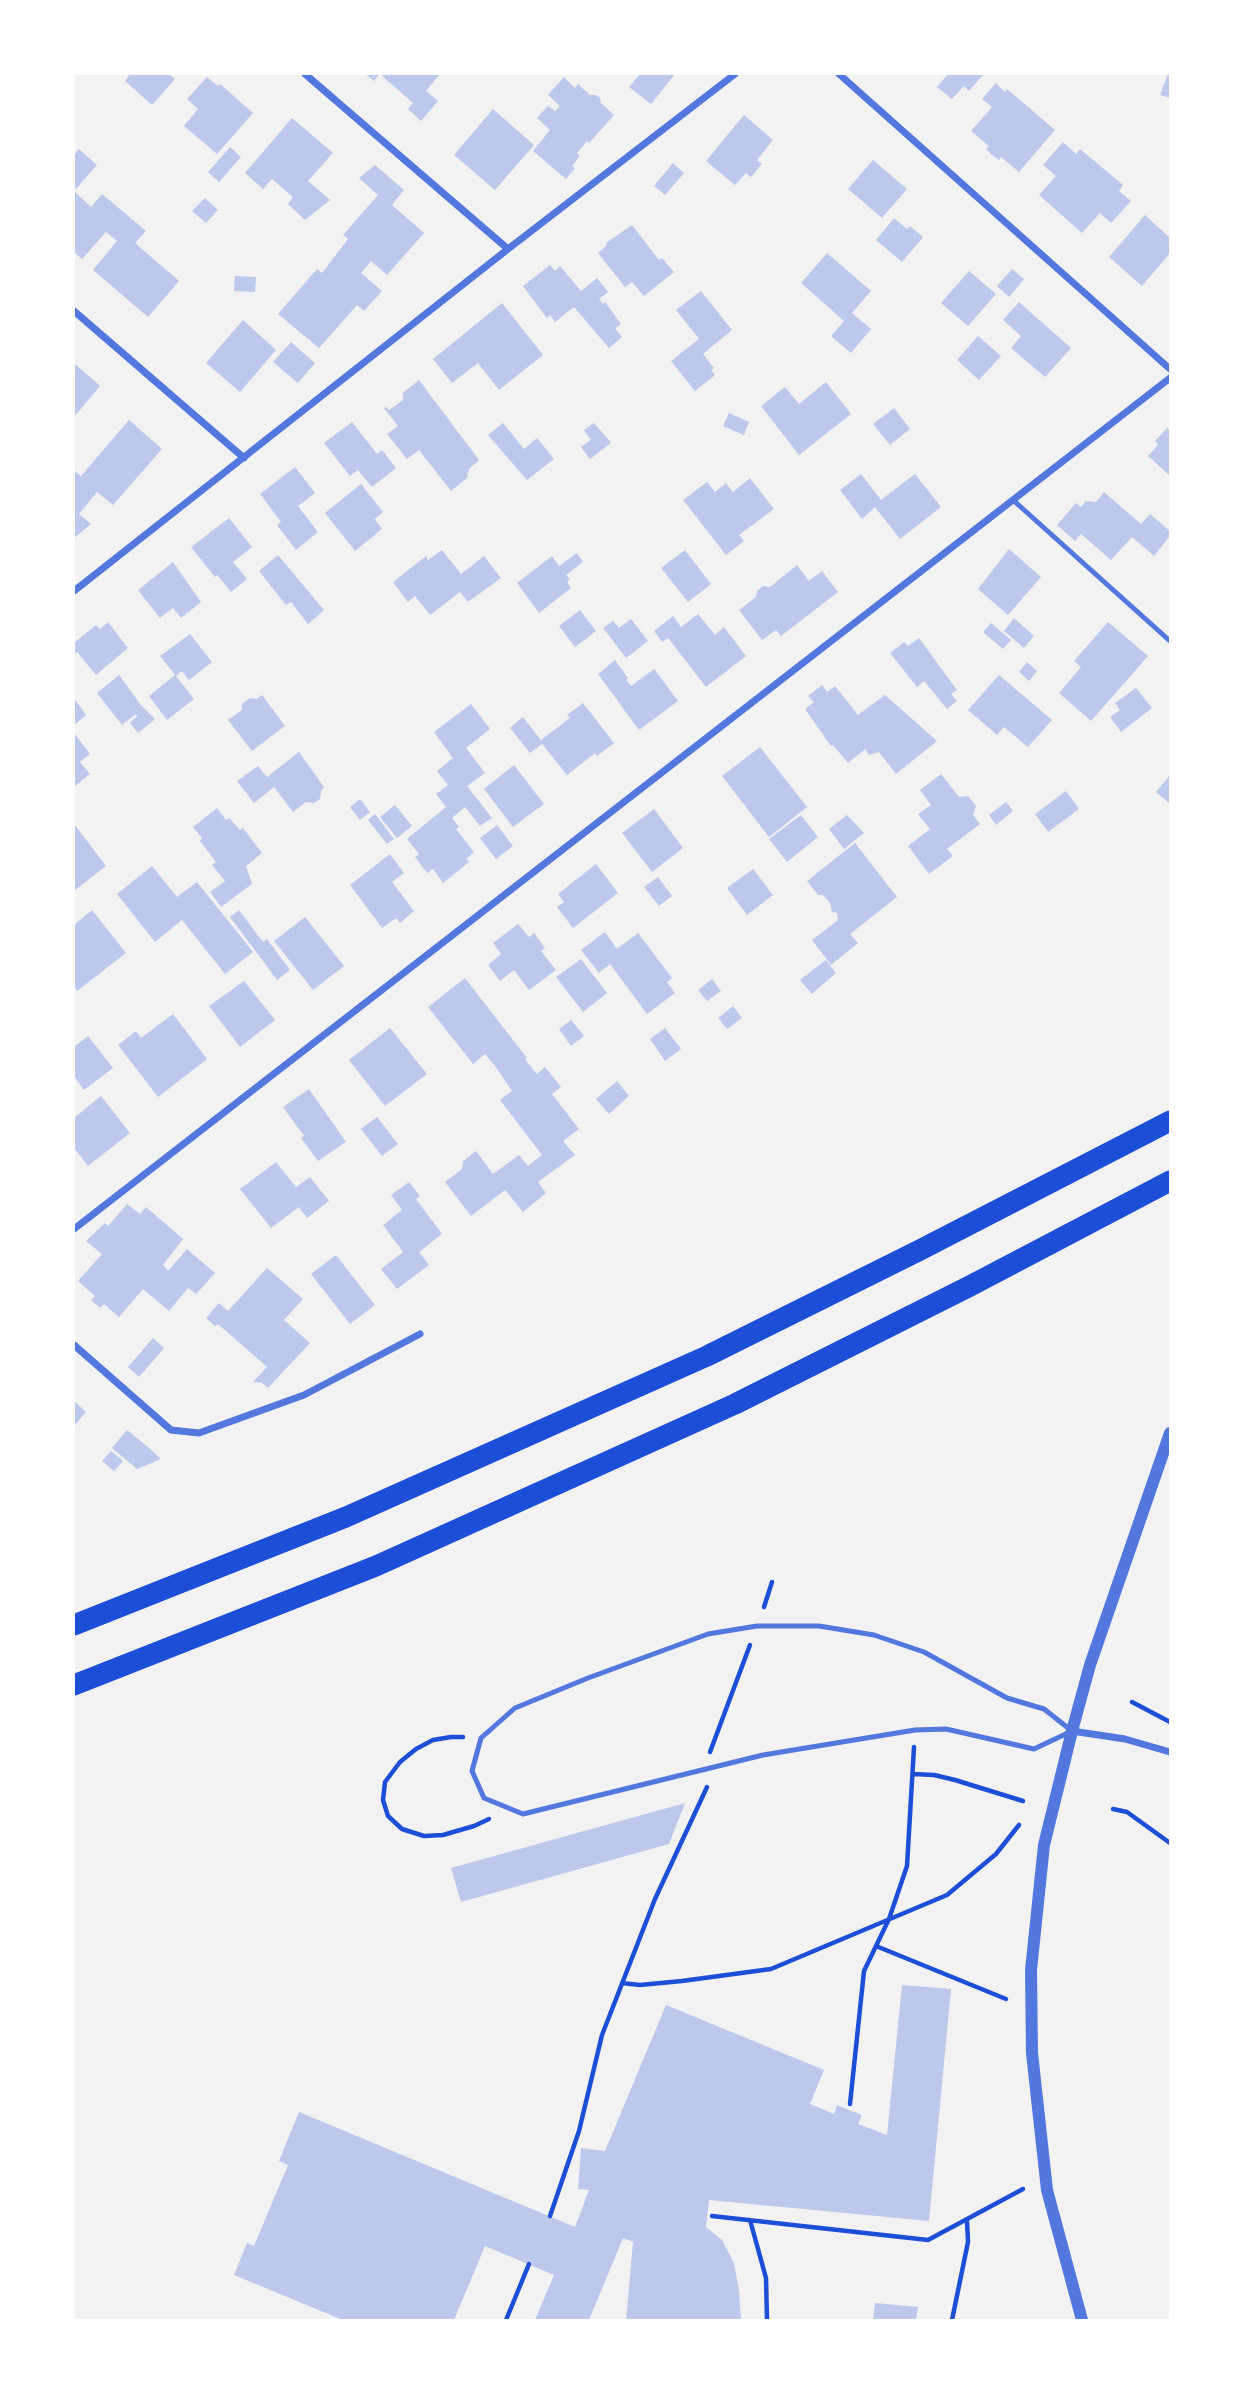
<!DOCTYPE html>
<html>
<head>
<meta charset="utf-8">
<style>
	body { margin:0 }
	#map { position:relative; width:1244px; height:2394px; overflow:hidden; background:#f2f2f2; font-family:Poppins,sans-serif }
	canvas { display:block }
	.frame { position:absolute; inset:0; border:75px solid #fff; pointer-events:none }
</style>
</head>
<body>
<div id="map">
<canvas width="1244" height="2394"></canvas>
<div class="frame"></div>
</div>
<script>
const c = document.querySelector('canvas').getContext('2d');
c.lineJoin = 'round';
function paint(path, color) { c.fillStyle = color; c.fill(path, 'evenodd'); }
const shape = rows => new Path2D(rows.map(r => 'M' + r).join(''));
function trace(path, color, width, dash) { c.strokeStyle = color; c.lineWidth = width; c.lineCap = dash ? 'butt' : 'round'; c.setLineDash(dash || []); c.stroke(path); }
paint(shape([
	[126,74,169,74,175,79,152,105,125,81,129,76],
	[365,74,440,74,426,91,438,101,421,121,408,109,413,103,380,74,374,81],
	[640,74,675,74,651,104,629,87],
	[948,74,984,74,969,91,964,86,952,99,937,87],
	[1168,74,1170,74,1170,98,1160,95],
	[207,77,218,86,220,84,253,113,217,154,184,126,198,109,187,99],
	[564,77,575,88,578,84,590,95,596,95,600,98,601,103,614,115,589,143,587,141,577,153,580,156,572,166,575,168,566,179,533,151,550,130,537,118,548,106,555,111,560,106,548,95],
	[996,83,1005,92,1007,89,1055,130,1019,172,1001,157,999,160,992,155,986,149,989,146,971,131,992,107,982,99],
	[493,109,534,145,495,190,454,155],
	[744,115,773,140,757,160,762,164,751,177,746,173,735,185,706,161],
	[292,118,333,153,308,181,330,200,305,220,288,204,293,197,272,179,263,189,245,173],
	[1063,142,1076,154,1080,149,1123,185,1119,191,1131,201,1111,223,1100,213,1082,233,1039,195,1056,176,1043,165],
	[230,147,241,157,219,182,208,172],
	[79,149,97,165,74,191,91,207,102,194,146,231,135,243,179,281,148,317,93,270,117,241,106,232,82,259,74,252,74,155],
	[873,160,907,189,882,218,848,189],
	[673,163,684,173,665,195,654,186],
	[375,165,404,190,392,205,424,233,387,275,371,261,361,273,382,291,364,311,357,305,319,348,278,314,317,269,322,273,348,239,343,235,378,195,359,178],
	[205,198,218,210,206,223,192,211],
	[1145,215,1170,238,1170,253,1142,286,1109,257],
	[894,218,907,229,910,226,923,237,902,262,876,240],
	[632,225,659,260,662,258,674,272,644,296,632,282,625,287,598,253,607,245,606,243],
	[827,253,871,291,852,313,871,329,851,353,831,336,844,321,801,283],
	[550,265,555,271,560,266,581,291,597,278,608,292,599,299,603,304,605,302,621,324,615,328,622,337,609,348,574,307,555,322,550,315,547,318,523,286],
	[1012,269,1024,279,1009,297,997,286],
	[969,271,996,294,968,326,941,303],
	[235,276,256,277,255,292,234,291],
	[701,291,732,330,703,354,714,368,711,370,715,375,695,391,671,361,699,339,676,310],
	[1019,302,1071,348,1045,377,1011,348,1021,336,1003,320],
	[502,303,543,355,499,390,478,363,452,383,433,359],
	[243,320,276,350,240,392,206,363],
	[978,336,1001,356,979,380,957,360],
	[291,342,315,363,298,383,273,362],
	[74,363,100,386,74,417],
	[419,380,479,460,469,469,467,478,451,491,419,450,407,459,387,434,398,426,384,408,386,407,389,410,403,400,403,393],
	[826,382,851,414,799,455,761,406,785,387,799,404],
	[894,408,910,429,890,445,873,424],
	[729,413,749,422,744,435,723,426],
	[129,420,162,449,113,505,97,492,79,514,91,524,74,538,74,470,81,476],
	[352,422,377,454,382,450,396,468,372,487,358,470,350,476,324,443],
	[503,423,524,449,537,438,554,459,527,480,488,435],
	[594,423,611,443,590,459,581,447,591,440,584,430],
	[1167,428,1170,431,1170,476,1148,456,1158,445,1155,441],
	[295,467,315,493,298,506,318,532,296,550,277,525,281,522,260,494],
	[861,474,881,500,915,474,941,507,900,539,875,507,862,519,840,490],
	[750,478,774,509,739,535,744,541,726,555,683,500,707,482,715,492,726,483,733,492],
	[361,484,383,512,375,519,382,529,355,551,325,513],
	[1104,492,1141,524,1150,514,1170,531,1170,536,1154,556,1132,537,1111,560,1081,534,1075,541,1057,525,1076,503,1081,507,1086,501,1096,502],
	[229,518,252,547,233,562,247,579,231,592,217,575,215,577,191,547],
	[1009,549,1041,577,1008,615,978,589],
	[442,550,461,574,484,556,501,578,468,602,460,592,430,615,415,596,408,602,393,582,426,556,428,560],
	[685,550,711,584,688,602,661,568],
	[577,553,583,562,566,575,570,579,567,582,571,588,539,613,517,583,552,556,559,566],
	[278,555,324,610,308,624,291,602,286,605,259,571],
	[173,562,201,602,181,618,173,608,160,618,138,590],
	[797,565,809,581,822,571,838,592,781,636,776,630,762,640,739,610,756,597,757,591,763,586,770,587],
	[580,610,596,631,575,647,559,626],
	[698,614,715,635,724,627,746,656,706,687,668,638,662,642,654,631,673,616,681,627],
	[1014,618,1034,636,1024,648,1004,631],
	[631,619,648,641,626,658,603,628,613,621,619,628],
	[108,622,128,648,96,675,77,652,74,655,74,643,96,625,100,629],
	[1108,622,1148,656,1091,721,1059,693,1081,667,1074,661],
	[991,623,1011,640,1003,649,983,632],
	[190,634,212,662,189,680,182,671,176,676,160,656],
	[919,638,957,690,951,694,957,701,947,709,924,681,917,687,890,653,904,642,908,646],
	[615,660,628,678,626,680,631,686,654,669,678,701,639,730,598,674],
	[1027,662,1037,671,1029,681,1019,672],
	[119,675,140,704,155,719,138,733,130,723,137,716,136,714,122,725,97,693],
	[175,675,194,699,167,720,149,696],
	[999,675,1052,720,1028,747,1004,727,997,735,968,710],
	[822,685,827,692,835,686,858,715,885,695,937,741,896,774,879,752,869,755,865,749,848,763,833,745,831,746,805,709,814,702,808,696],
	[1136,688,1152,708,1121,732,1110,717,1120,710,1115,703],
	[262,695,285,726,252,751,228,720,242,710,242,704,250,698,256,699],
	[74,698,86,715,74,725],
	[583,703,614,743,597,756,595,753,567,775,542,744,530,753,510,728,523,717,541,740,570,718,567,715],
	[471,704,490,729,466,748,485,773,467,786,492,818,480,826,465,807,452,818,459,827,456,829,474,852,466,859,469,862,443,883,433,869,427,873,415,857,419,854,407,839,446,807,436,794,448,785,437,771,453,758,434,732],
	[74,733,90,754,80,762,90,774,74,787],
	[760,747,807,807,769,837,722,776],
	[299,752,324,787,321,791,320,799,314,803,306,802,293,812,274,787,254,803,237,781,258,766,267,777],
	[514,765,544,804,513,827,484,789],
	[941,774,959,797,968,796,976,806,973,815,980,824,947,849,953,856,929,874,908,846,930,829,918,814,931,805,920,790],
	[1170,775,1170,804,1156,792],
	[1066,791,1079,809,1048,832,1035,814],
	[360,799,370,812,360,820,350,807],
	[1006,802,1013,811,996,825,989,815],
	[395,805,412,826,397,838,380,817],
	[217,808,226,820,229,818,240,830,243,828,262,853,246,866,252,884,221,907,210,892,225,881,212,865,216,862,200,841,202,838,193,827],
	[654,809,683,848,652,872,622,833],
	[375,814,394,839,387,844,368,820],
	[801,815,818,837,787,862,769,839],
	[847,815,864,833,844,849,829,829],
	[74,824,106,866,74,891],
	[497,825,513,846,496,859,480,838],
	[855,843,897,897,850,934,858,943,831,965,812,940,838,920,837,913,832,912,830,903,823,895,818,895,807,881],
	[390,854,404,873,392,882,414,911,400,923,396,918,382,928,350,885],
	[596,864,618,893,573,928,557,907,564,902,558,894],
	[152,866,177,897,197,882,253,952,225,974,182,920,155,942,117,894],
	[753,869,773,895,747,915,727,888],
	[658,877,672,896,659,906,644,887],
	[92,910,126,953,77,991,74,987,74,925],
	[239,910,263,942,267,939,290,970,277,980,230,917],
	[305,917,344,966,313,990,274,941],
	[518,924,529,937,534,933,545,948,541,951,556,970,529,990,514,970,500,981,488,965,501,954,493,943],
	[605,932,617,949,638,933,672,978,667,982,675,993,647,1014,610,964,599,973,581,950],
	[581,959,607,993,583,1012,556,977],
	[826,960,836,973,812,994,800,980],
	[465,978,527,1058,525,1059,535,1072,537,1074,545,1067,561,1087,552,1094,579,1129,563,1141,575,1155,538,1182,546,1193,523,1212,505,1190,471,1216,445,1182,462,1169,463,1161,476,1151,493,1174,519,1155,528,1166,542,1155,500,1100,512,1091,495,1066,485,1054,473,1064,428,1007],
	[712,979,721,991,707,1001,698,990],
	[244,981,275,1020,240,1047,209,1006],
	[733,1006,742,1018,727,1029,718,1018],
	[173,1014,207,1059,158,1097,118,1045,136,1031,141,1038],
	[571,1020,584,1036,571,1046,559,1029],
	[390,1028,427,1074,385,1106,349,1060],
	[665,1028,681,1049,665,1061,650,1039],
	[88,1036,113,1068,84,1090,74,1076,74,1047],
	[617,1081,629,1096,609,1114,596,1099],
	[309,1089,346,1142,318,1161,301,1138,304,1136,283,1107],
	[101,1096,130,1133,88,1166,74,1148,74,1118],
	[377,1117,398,1144,382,1156,361,1129],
	[276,1162,296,1187,310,1177,329,1201,307,1218,299,1207,271,1228,240,1189],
	[409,1182,420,1196,416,1199,442,1234,419,1252,429,1265,397,1289,381,1269,403,1252,383,1225,402,1210,391,1195],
	[127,1204,140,1214,146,1207,183,1239,163,1265,168,1271,187,1249,215,1273,196,1294,188,1288,169,1311,143,1289,119,1317,104,1304,100,1308,91,1300,95,1296,78,1281,102,1254,86,1241,105,1223,108,1226],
	[336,1255,375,1305,350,1324,311,1274],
	[267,1268,303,1299,284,1320,310,1343,268,1388,262,1383,253,1382,267,1367,218,1324,215,1326,206,1318,219,1303,228,1311],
	[153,1338,164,1348,139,1377,128,1367],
	[74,1401,86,1412,74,1426],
	[127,1430,148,1447,161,1459,137,1469,112,1448],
	[111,1451,123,1461,114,1471,102,1461],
	[685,1803,669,1844,461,1902,451,1868],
	[902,1985,951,1989,929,2221,709,2200,706,2227,722,2240,734,2263,739,2290,741,2320,626,2320,633,2242,623,2238,589,2320,535,2320,554,2275,485,2246,454,2320,343,2320,234,2275,247,2243,254,2246,288,2165,279,2161,299,2112,575,2227,589,2190,578,2189,581,2148,605,2151,666,2005,824,2070,810,2104,834,2114,837,2105,849,2110,862,2115,858,2124,887,2135],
	[875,2303,918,2307,916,2320,873,2320]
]), '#bdc9ec');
trace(shape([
	[764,1607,772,1582],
	[1132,1702,1170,1722],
	[463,1737,451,1737,433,1740,416,1749,400,1762,385,1782,383,1800,388,1816,402,1829,424,1836,443,1835,474,1826,489,1819],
	[710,1752,750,1645],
	[913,1774,934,1775,955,1780,1023,1801],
	[1113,1809,1127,1812,1170,1843],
	[876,1946,1006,1999],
	[622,1983,640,1985,682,1981,771,1969,947,1895,996,1854,1019,1825],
	[850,2104,864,1971,889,1919,907,1866,914,1747],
	[550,2216,579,2131,602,2035,655,1899,707,1787],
	[712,2216,928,2240,1023,2189],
	[750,2220,766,2278,767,2320],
	[506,2320,529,2264],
	[952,2320,968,2242,967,2221]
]), '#1d4ed8', 4.5);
trace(shape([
	[1013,500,1170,641],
	[757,1626,819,1626,874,1635,924,1652,1007,1698,1044,1709,1072,1731,1034,1749,946,1729,915,1730,763,1755,523,1814,484,1798,472,1771,481,1738,515,1708,588,1678,708,1634,757,1626]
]), '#5277de', 5);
trace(shape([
	[305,74,508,249],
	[839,74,1170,369],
	[74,311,244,458],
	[74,591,508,249,735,74],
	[74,1229,1170,378],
	[74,1345,171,1430,199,1433,304,1395,420,1334],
	[1072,1731,1125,1739,1170,1752]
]), '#5277de', 7);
trace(shape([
	[1082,2320,1047,2190,1032,2053,1031,1970,1044,1845,1072,1731,1090,1665,1170,1433]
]), '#5277de', 12);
trace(shape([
	[74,1625,346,1517,707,1356,920,1250,1170,1121],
	[74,1685,376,1566,735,1404,970,1286,1170,1181]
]), '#1d4ed8', 21);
</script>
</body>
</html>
